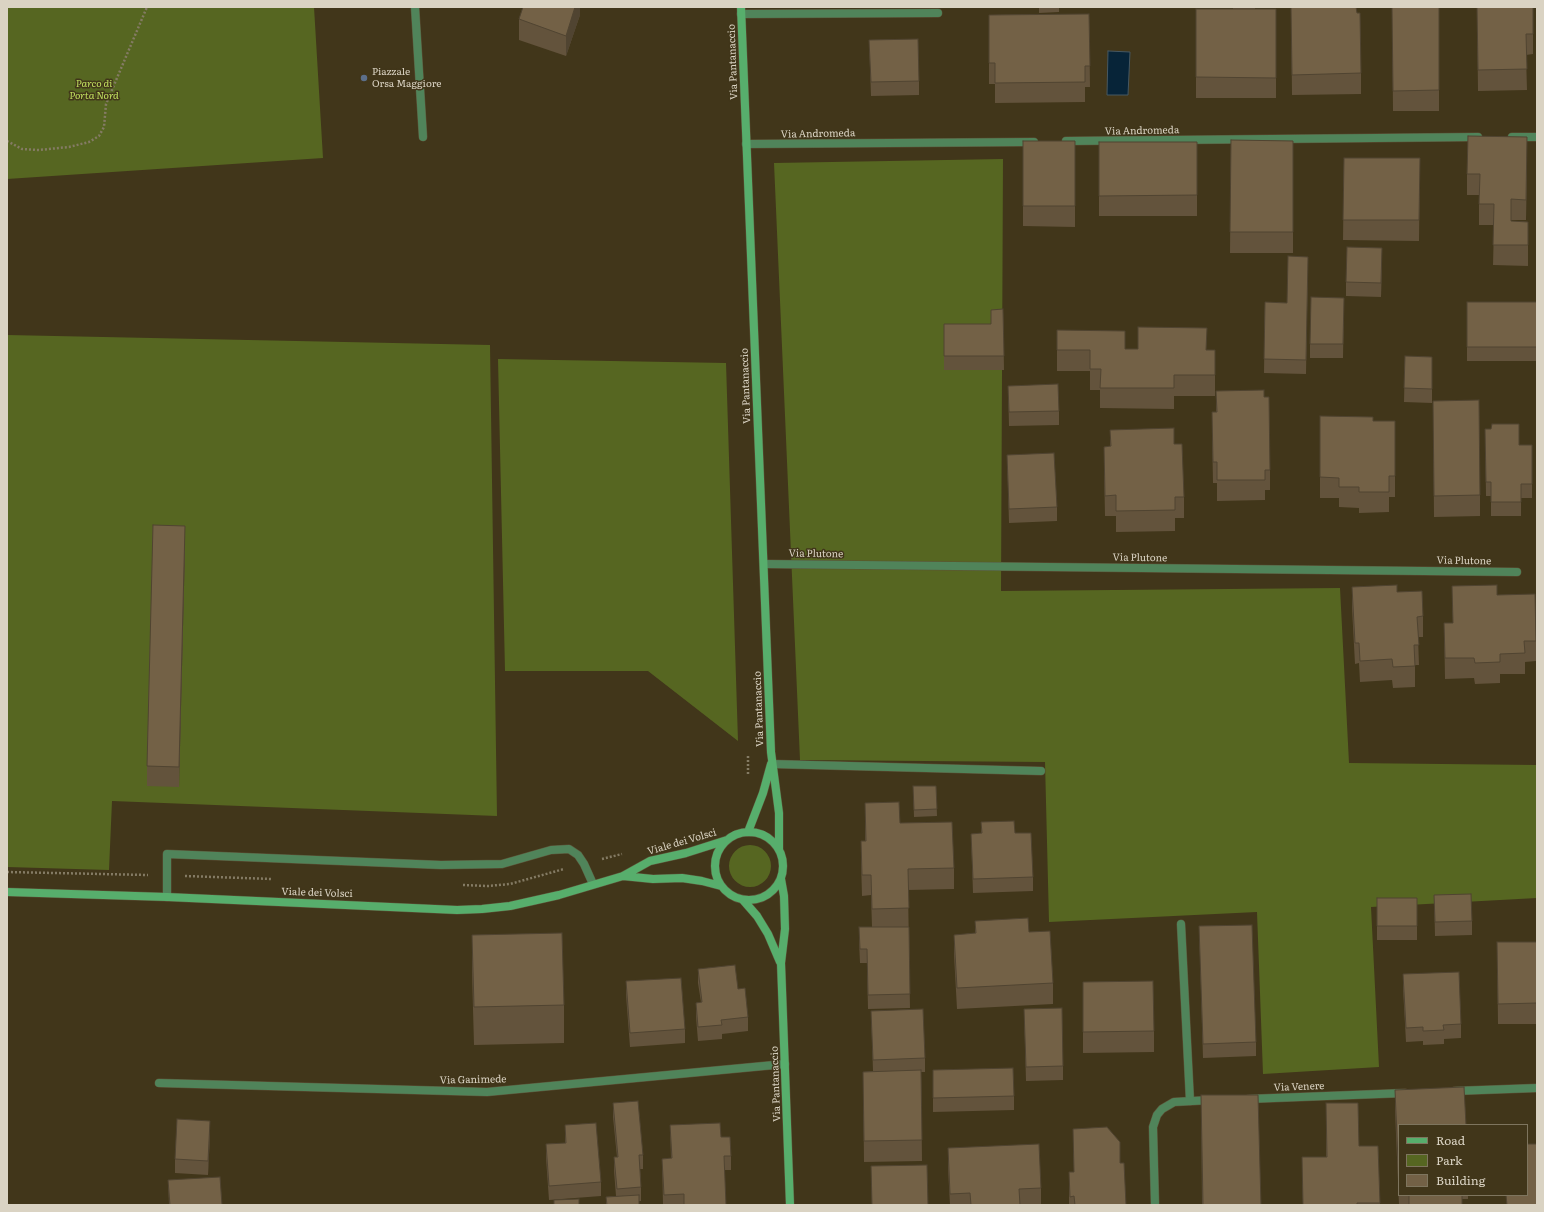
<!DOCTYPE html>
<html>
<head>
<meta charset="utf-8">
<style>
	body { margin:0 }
	#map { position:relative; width:1544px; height:1212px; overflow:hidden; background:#41361a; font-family:Literata,serif }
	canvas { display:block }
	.frame { position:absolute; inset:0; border:8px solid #dad3c3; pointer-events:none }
	.legend { position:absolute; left:1398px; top:1124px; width:130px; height:72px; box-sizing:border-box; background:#41361a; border:1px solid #7e755e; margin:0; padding:5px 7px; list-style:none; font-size:12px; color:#dad3c3 }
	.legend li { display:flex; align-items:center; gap:8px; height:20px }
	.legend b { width:20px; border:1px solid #7e755e }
</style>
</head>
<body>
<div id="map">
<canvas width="1544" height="1212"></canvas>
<div class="frame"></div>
<ul class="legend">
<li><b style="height:5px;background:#57ae6c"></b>Road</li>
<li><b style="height:11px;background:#566621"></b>Park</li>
<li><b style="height:11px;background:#736146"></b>Building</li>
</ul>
</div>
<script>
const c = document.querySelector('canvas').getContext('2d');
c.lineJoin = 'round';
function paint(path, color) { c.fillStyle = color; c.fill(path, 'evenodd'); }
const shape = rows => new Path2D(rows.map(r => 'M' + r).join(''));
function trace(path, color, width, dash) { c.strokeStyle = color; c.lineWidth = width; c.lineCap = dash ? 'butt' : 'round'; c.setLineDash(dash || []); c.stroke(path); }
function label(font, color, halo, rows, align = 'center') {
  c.font = font + ' Literata,serif'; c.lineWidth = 3; c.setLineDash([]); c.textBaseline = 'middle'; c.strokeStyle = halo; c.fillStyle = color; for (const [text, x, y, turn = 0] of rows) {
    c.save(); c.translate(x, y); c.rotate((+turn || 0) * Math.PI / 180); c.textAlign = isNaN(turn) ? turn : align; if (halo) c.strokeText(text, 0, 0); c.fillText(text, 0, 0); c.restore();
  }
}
paint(shape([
	[7,7,314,7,323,158,7,179],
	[1003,159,1001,591,1340,588,1349,763,1537,765,1537,898,1371,907,1379,1067,1263,1074,1257,912,1049,922,1045,762,800,760,774,163],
	[7,335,490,345,497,816,112,801,109,870,7,867],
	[498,359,726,363,738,741,648,671,505,671],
	'729 866a21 21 0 1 1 42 0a21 21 0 1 1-42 0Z'
]), '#566621');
const water = shape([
	[1108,51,1130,52,1128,95,1107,95,1108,51]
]);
paint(water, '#072438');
trace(water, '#465862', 1);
const lane = shape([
	[167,897,167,854,441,865,502,864,551,850,569,849,578,855,584,864,593,884],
	[1181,924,1190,1101]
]);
const street = shape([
	[415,7,423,137],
	[741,14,938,13],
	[1512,137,1537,137],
	[1066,141,1478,137],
	[746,144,1034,142],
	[764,564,1517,572],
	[772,764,1041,771],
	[159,1083,487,1092,785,1064],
	[1454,1091,1537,1088],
	[1248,1099,1405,1093],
	[1155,1205,1153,1127,1157,1115,1162,1109,1174,1102,1211,1100]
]);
const secondary = shape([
	[741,7,771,752,779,813,779,850],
	'715 866a34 34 0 1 1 68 0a34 34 0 1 1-68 0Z',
	[748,832,763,793,771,764],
	[623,876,653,879,682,878,702,881,721,886],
	[781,879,784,896,785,929,781,963,790,1205],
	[7,892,167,897,457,910,482,909,510,906,559,895,623,876,650,861,686,853,727,840],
	[743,900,757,916,768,934,780,962]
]);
trace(lane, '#5d5238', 9);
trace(street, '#5d5238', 9);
trace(secondary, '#5d5238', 9);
trace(shape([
	[7,141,22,149,39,150,69,147,89,142,99,136,104,127,106,104,147,7],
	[748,774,748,754],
	[602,859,622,854],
	[7,872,148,875],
	[185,876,272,879],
	[463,885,488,886,510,884,564,869]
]), '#847b64', 2.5, [2, 2]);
trace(lane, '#50845a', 8);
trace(street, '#50845a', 8);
trace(secondary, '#57ae6c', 8);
paint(shape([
	[580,7,580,15,566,56,519,40,519,19],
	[1039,7,1059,7,1059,12,1039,13],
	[1233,7,1255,7,1255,9,1276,9,1276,98,1196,98,1196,9,1233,9],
	[1291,7,1361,73,1361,94,1292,95],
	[1392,7,1439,7,1439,111,1393,111],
	[1477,7,1533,7,1533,54,1526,55,1527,90,1478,91],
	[1089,14,1090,87,1085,87,1085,102,995,103,995,84,989,84,989,15],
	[869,40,919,81,919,95,871,96],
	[1231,140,1293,141,1293,253,1230,253],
	[1023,141,1075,141,1075,227,1023,226],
	[1099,142,1197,142,1197,216,1099,216],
	[1344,158,1420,158,1419,241,1343,240],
	[1527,158,1526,220,1511,220,1511,221,1528,222,1528,266,1493,265,1494,225,1479,225,1479,195,1467,195,1467,174],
	[1308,257,1306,374,1264,373,1265,302,1287,303],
	[1382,262,1381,297,1346,296,1346,282],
	[1344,298,1343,358,1310,358,1310,344],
	[1467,302,1537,302,1537,361,1467,361],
	[1003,309,1004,370,944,370,944,324,991,324],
	[1057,330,1125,349,1215,350,1215,396,1174,396,1174,409,1100,408,1100,390,1090,390,1090,371,1057,371],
	[1405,356,1432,357,1432,403,1404,402],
	[1008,386,1059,411,1059,425,1009,426],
	[1216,391,1264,397,1270,470,1270,490,1265,490,1265,500,1217,501,1217,483,1213,483,1212,433,1212,412,1216,412],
	[1433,401,1480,495,1480,516,1434,517],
	[1320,416,1373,421,1395,421,1395,497,1389,497,1389,512,1359,513,1359,508,1339,507,1339,498,1320,498],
	[1485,429,1519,445,1532,445,1532,498,1521,498,1521,516,1491,516,1491,496,1486,496],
	[1110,430,1174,444,1184,497,1184,518,1175,518,1175,531,1116,532,1116,516,1105,516,1104,467,1104,447,1110,446],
	[1007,455,1057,507,1057,521,1009,523],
	[185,546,179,787,147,786,147,766],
	[1452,586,1497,595,1536,641,1536,661,1525,662,1525,674,1500,674,1500,683,1475,684,1474,678,1445,679,1444,623,1453,623],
	[1352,587,1397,592,1423,616,1423,637,1418,637,1419,665,1415,665,1415,687,1393,688,1392,680,1360,682,1359,663,1355,664,1352,608],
	[913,786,936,786,937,816,914,817],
	[865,803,900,823,954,868,954,889,908,890,910,1008,868,1009,867,963,860,963,859,941,859,927,872,927,871,895,862,896,861,861,861,841,865,841],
	[981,822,1015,833,1033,877,1033,891,973,893,971,834,981,833],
	[1434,895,1472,921,1472,935,1435,936],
	[1377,898,1417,898,1417,940,1377,940],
	[975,921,1029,932,1053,983,1053,1004,957,1009,954,955,954,935,975,933],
	[1199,926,1256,1042,1256,1056,1203,1058],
	[472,935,564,1005,564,1043,474,1045,472,973],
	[1497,942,1537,942,1537,1024,1498,1024],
	[698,969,738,989,748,1017,748,1031,722,1034,722,1039,698,1041,696,1017,696,1003,701,1002,698,983],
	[1403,974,1461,1024,1461,1038,1444,1039,1444,1044,1423,1045,1423,1041,1406,1042,1403,988],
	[626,981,685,1029,685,1043,630,1047,626,995],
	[1083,982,1154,1031,1154,1052,1083,1053],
	[1024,1009,1063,1066,1063,1080,1026,1081],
	[871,1011,925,1058,925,1072,921,1072,922,1161,864,1162,863,1072,873,1071],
	[933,1070,1014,1096,1014,1110,933,1112],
	[1395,1090,1399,1125,1399,1195,1468,1195,1468,1199,1462,1199,1462,1205,1409,1205,1409,1204,1399,1205,1395,1111],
	[1201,1095,1261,1205,1202,1205],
	[613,1103,643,1155,643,1169,640,1169,641,1187,641,1201,639,1201,639,1205,606,1205,606,1197,616,1196,614,1171,614,1157,617,1157,613,1117],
	[1326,1103,1359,1146,1378,1146,1380,1205,1303,1205,1302,1157,1326,1157],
	[565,1125,601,1182,601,1196,549,1200,546,1158,546,1144,565,1143],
	[670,1125,721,1137,731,1156,731,1170,724,1170,726,1205,663,1205,662,1159,671,1158],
	[1073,1129,1120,1163,1126,1205,1069,1205,1069,1172,1074,1172],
	[210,1135,208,1175,175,1173,175,1159],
	[948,1148,1041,1188,1041,1205,950,1205,948,1168],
	[168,1180,222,1205,169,1205]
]), '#63533c');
paint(shape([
	[575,7,580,7,580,15,566,56,566,36],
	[1527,137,1527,158,1526,220,1526,200],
	[1382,248,1382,262,1381,297,1381,283],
	[185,526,185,546,179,787,179,767],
	[210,1121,210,1135,208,1175,208,1161]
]), '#504431');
const building = shape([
	[523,7,575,7,566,36,519,19,523,7],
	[1291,7,1356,7,1357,13,1360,13,1361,73,1292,75,1291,7],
	[1392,7,1439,7,1439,90,1393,91,1392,7],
	[1477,7,1533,7,1533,34,1526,34,1527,69,1478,70,1477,7],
	[1196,9,1276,9,1276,78,1196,77,1196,9],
	[1089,14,1090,66,1085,66,1085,82,995,83,995,63,989,63,989,15,1089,14],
	[918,39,919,81,871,82,869,40,918,39],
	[1468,136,1527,137,1526,200,1511,199,1511,221,1528,222,1528,245,1493,245,1494,204,1479,204,1480,174,1467,174,1468,136],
	[1231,140,1293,141,1293,232,1230,232,1231,140],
	[1023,141,1075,141,1075,206,1023,206,1023,141],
	[1099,142,1197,142,1197,195,1099,196,1099,142],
	[1344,158,1420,158,1419,220,1343,220,1344,158],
	[1347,247,1382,248,1381,283,1346,282,1347,247],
	[1288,256,1308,257,1306,360,1264,359,1265,302,1287,303,1288,256],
	[1311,297,1344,298,1343,344,1310,344,1311,297],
	[1467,302,1537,302,1537,347,1467,347,1467,302],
	[1003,309,1004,356,944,356,944,324,991,324,991,310,1003,309],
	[1138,327,1207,328,1206,350,1215,350,1215,375,1174,375,1174,388,1100,388,1101,369,1090,369,1090,350,1057,350,1057,330,1125,331,1125,349,1138,349,1138,327],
	[1405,356,1432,357,1432,389,1404,388,1405,356],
	[1058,384,1059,411,1009,412,1008,386,1058,384],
	[1264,390,1264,397,1269,397,1270,470,1265,470,1265,480,1217,480,1217,462,1213,462,1212,412,1217,412,1216,391,1264,390],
	[1479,400,1480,495,1434,496,1433,401,1479,400],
	[1320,416,1373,417,1373,421,1395,421,1395,476,1389,476,1389,492,1359,492,1359,487,1339,487,1339,478,1320,477,1320,416],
	[1492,424,1519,424,1519,445,1532,445,1532,484,1521,484,1521,502,1491,502,1491,482,1486,482,1485,429,1491,429,1492,424],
	[1174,428,1174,444,1182,444,1184,497,1175,497,1175,510,1116,511,1116,495,1105,496,1104,447,1111,446,1110,430,1174,428],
	[1054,453,1057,507,1009,509,1007,455,1054,453],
	[153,525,185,526,179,767,147,766,153,525],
	[1397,585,1397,592,1422,591,1423,616,1417,617,1419,645,1414,645,1415,666,1393,667,1392,659,1360,661,1359,643,1355,643,1352,587,1397,585],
	[1497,585,1497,595,1535,594,1536,641,1524,641,1525,653,1500,654,1500,662,1475,663,1474,658,1445,658,1444,623,1453,623,1452,586,1497,585],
	[913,786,936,786,937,809,914,810,913,786],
	[899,802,900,823,952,822,954,868,908,869,909,908,872,909,871,875,862,875,861,841,866,841,865,803,899,802],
	[1014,821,1015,833,1031,833,1033,877,973,879,971,834,982,833,981,822,1014,821],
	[1471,894,1472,921,1435,922,1434,895,1471,894],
	[1377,898,1417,898,1417,926,1377,926,1377,898],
	[1028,918,1029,932,1050,931,1053,983,957,988,954,935,976,933,975,921,1028,918],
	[1252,925,1256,1042,1203,1044,1199,926,1252,925],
	[859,927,909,927,910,994,868,995,867,949,860,949,859,927],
	[562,933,564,1005,474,1007,472,935,562,933],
	[1497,942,1537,942,1537,1003,1498,1004,1497,942],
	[735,965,738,989,745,988,748,1017,721,1020,722,1025,698,1027,696,1003,702,1002,698,969,735,965],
	[1459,972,1461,1024,1443,1025,1444,1030,1423,1031,1423,1027,1406,1028,1403,974,1459,972],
	[681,978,685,1029,630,1033,626,981,681,978],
	[1153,981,1154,1031,1083,1032,1083,982,1153,981],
	[1062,1008,1063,1066,1026,1067,1024,1009,1062,1008],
	[923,1009,925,1058,873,1060,871,1011,923,1009],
	[1013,1068,1014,1096,933,1098,933,1070,1013,1068],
	[921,1070,922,1140,864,1141,863,1072,921,1070],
	[1464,1087,1466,1125,1399,1125,1399,1184,1395,1090,1464,1087],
	[1201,1095,1258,1095,1261,1205,1203,1205,1201,1095],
	[638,1101,643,1155,639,1155,641,1187,617,1189,614,1157,618,1157,613,1103,638,1101],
	[1326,1103,1358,1103,1359,1146,1378,1146,1380,1203,1357,1203,1357,1205,1303,1205,1302,1157,1327,1157,1326,1103],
	[177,1119,210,1121,208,1161,175,1159,177,1119],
	[596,1123,601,1182,549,1186,546,1144,566,1143,565,1125,596,1123],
	[720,1123,721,1137,730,1137,731,1156,724,1156,726,1205,684,1205,684,1194,664,1195,662,1159,672,1158,670,1125,720,1123],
	[1107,1127,1120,1142,1120,1163,1124,1163,1126,1205,1075,1205,1074,1196,1070,1197,1069,1172,1074,1172,1073,1129,1107,1127],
	[1039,1144,1041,1188,1019,1189,1020,1205,971,1205,970,1193,950,1194,948,1148,1039,1144],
	[1527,1144,1537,1144,1537,1205,1507,1205,1506,1195,1527,1195,1527,1144],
	[927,1165,928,1205,872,1205,871,1166,927,1165],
	[220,1177,222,1205,170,1205,168,1180,220,1177],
	[639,1195,639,1205,607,1205,606,1197,639,1195],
	[1409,1195,1462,1195,1462,1205,1409,1205,1409,1195],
	[579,1199,579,1205,554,1205,554,1200,579,1199]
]);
paint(building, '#736146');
trace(building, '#504431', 1);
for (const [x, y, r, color] of [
	[364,78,4,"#5c6f8a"]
]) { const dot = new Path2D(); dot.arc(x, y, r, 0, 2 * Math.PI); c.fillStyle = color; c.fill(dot); trace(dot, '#41361a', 1.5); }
label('10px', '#dad3c3', '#41361a', [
	["Via Pantanaccio",733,62,-92],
	["Via Andromeda",1142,131,-1],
	["Via Andromeda",818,134,-1],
	["Via Pantanaccio",746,386,-92],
	["Via Plutone",816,554,1],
	["Via Plutone",1140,558,1],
	["Via Plutone",1464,561,1],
	["Via Pantanaccio",759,709,-92],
	["Viale dei Volsci",682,842,-16],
	["Viale dei Volsci",317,893,2],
	["Via Ganimede",473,1080,-1],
	["Via Pantanaccio",776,1084,-92],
	["Via Venere",1299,1087,-2]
]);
label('10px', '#dad3c3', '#41361a', [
	["Piazzale",372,72],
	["Orsa Maggiore",372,84]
], 'left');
label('italic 10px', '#c1e05f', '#41361a', [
	["Parco di",94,84],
	["Porta Nord",94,96]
]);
</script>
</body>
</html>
